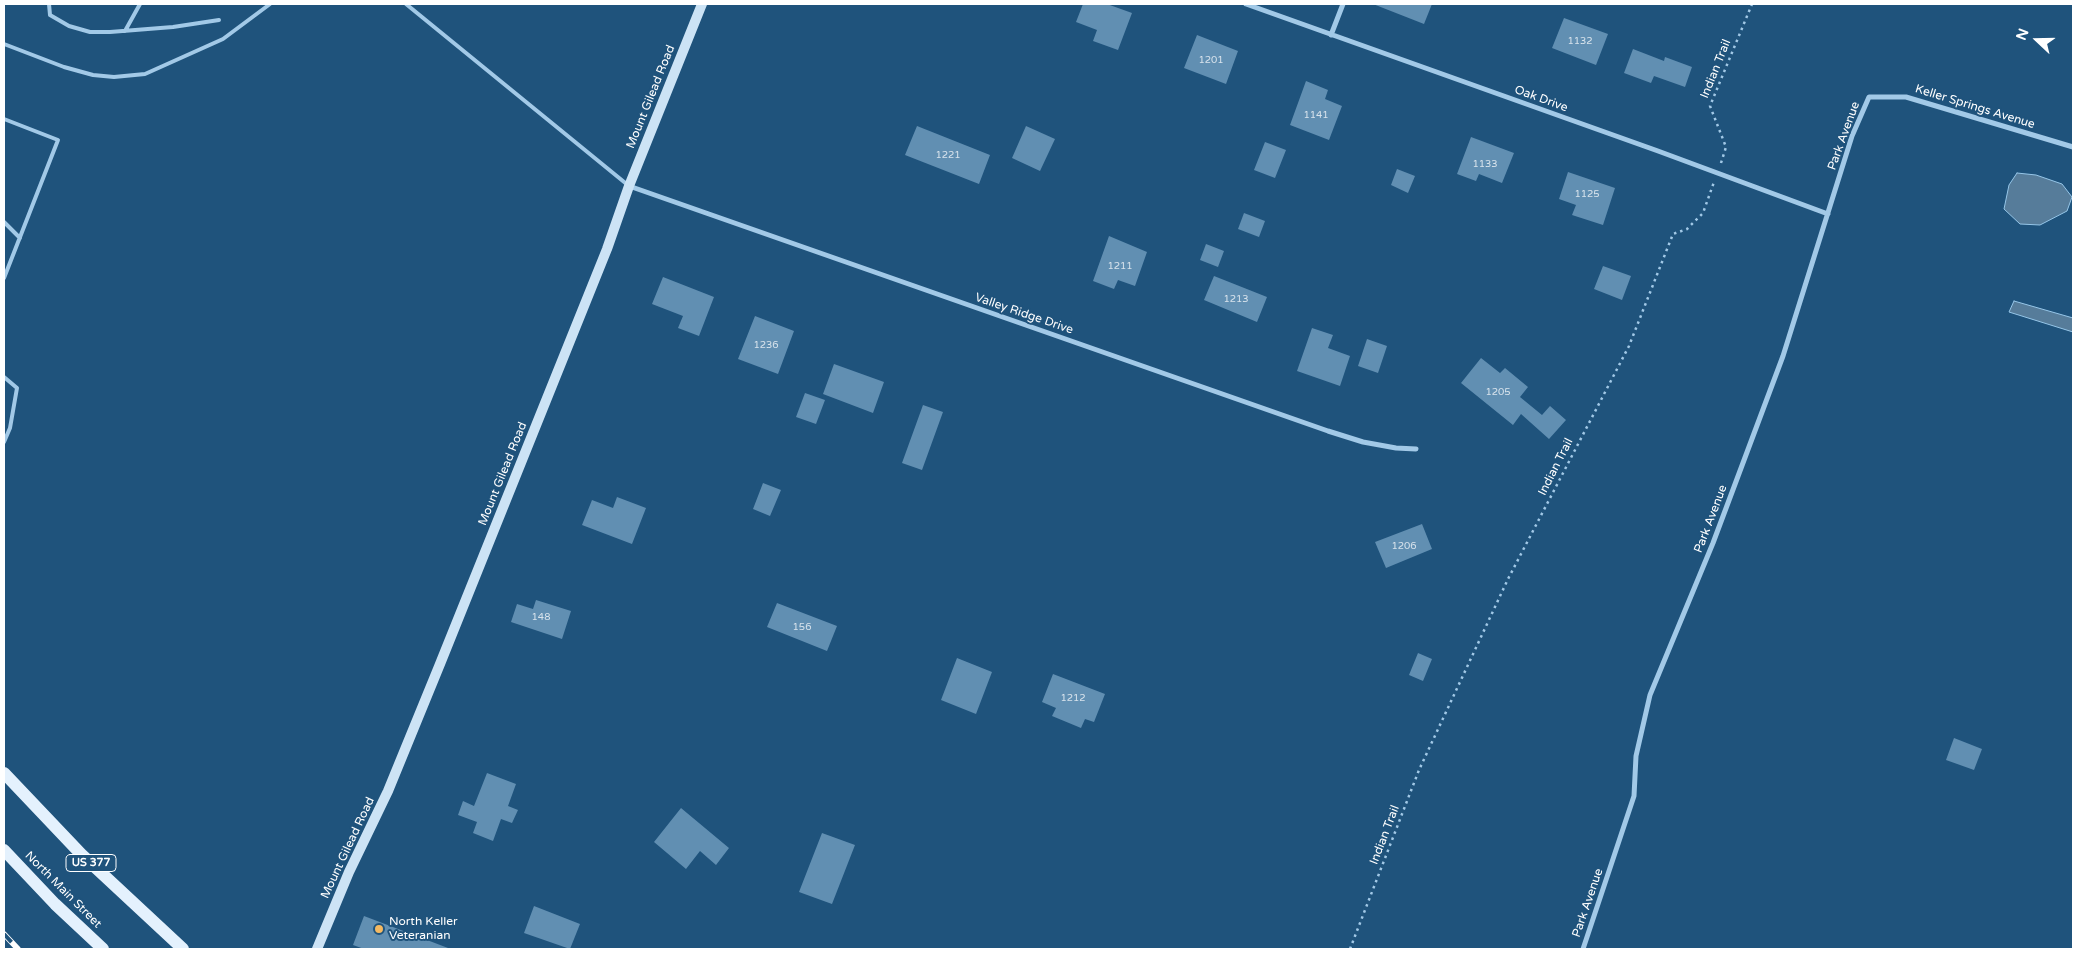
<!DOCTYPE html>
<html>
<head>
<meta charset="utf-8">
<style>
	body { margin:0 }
	#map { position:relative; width:2077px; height:953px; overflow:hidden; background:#1f537c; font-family:"Varela Round",sans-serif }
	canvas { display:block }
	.frame { position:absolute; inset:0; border:5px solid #fff; pointer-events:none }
	.north { position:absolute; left:2012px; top:15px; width:50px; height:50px; -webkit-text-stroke:4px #1f537c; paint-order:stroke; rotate:291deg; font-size:14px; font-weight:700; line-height:20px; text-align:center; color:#fff }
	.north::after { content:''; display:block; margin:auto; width:18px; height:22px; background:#fff; clip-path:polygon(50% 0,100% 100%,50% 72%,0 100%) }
</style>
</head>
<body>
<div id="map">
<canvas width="2077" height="953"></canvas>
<div class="frame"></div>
<div class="north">N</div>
</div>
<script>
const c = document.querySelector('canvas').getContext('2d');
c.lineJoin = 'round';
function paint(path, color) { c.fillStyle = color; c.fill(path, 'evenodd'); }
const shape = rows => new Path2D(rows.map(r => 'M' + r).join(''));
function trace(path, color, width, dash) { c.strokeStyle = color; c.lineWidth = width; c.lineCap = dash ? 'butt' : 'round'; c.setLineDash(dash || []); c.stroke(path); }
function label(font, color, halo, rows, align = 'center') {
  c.font = font + ' "Varela Round",sans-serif'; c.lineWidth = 4; c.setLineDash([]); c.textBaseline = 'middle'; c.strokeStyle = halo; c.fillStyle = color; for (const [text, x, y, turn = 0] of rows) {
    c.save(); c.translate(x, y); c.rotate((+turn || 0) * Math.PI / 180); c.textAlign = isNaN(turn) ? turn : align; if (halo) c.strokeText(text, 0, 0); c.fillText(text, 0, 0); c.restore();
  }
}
const water = shape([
	[2017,173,2036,175,2062,184,2072,197,2067,211,2040,225,2020,224,2004,209,2009,185,2017,173],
	[2014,301,2073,318,2073,332,2009,312,2014,301]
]);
paint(water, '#567c9a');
trace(water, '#96c6e8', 1);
paint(shape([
	[1083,4,1107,4,1132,13,1118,50,1093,41,1097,30,1076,22],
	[1373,4,1432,4,1424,24],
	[1564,18,1608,34,1596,65,1552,48],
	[1197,35,1238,51,1226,84,1184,68],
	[1633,49,1664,61,1665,57,1692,67,1685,87,1654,76,1651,83,1624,73],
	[1306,81,1328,90,1325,99,1342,106,1329,140,1290,125],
	[917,126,990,155,979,184,905,155],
	[1026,126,1055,139,1040,171,1012,158],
	[1471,137,1514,153,1502,183,1479,174,1476,181,1457,174],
	[1265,142,1286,150,1275,178,1254,170],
	[1397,169,1415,176,1408,193,1391,185],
	[1568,172,1615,188,1603,225,1572,215,1576,205,1559,199],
	[1244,213,1265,221,1259,237,1238,229],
	[1109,236,1147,252,1135,286,1118,280,1114,289,1093,281],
	[1206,244,1224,251,1218,267,1200,260],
	[1603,266,1631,276,1622,300,1594,289],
	[1214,276,1267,297,1257,322,1204,300],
	[663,277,714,297,699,336,678,328,683,316,652,304],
	[755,316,794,331,778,374,738,359],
	[1312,328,1333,335,1328,348,1350,356,1340,386,1297,371],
	[1367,339,1387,346,1378,373,1358,366],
	[1481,358,1500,373,1505,368,1528,387,1520,397,1542,415,1550,406,1566,420,1549,439,1521,414,1513,425,1461,383],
	[834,364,884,382,873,413,823,394],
	[805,393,825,400,816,424,796,417],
	[923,405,943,412,922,470,902,463],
	[763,483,781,490,770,516,753,509],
	[617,497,646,508,632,544,582,525,592,500,613,508],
	[1422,524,1432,549,1386,568,1375,542],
	[536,600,571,611,562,639,511,622,517,604,533,609],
	[777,603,837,626,827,651,767,627],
	[1418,653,1432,659,1423,681,1409,675],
	[957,658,992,672,976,714,941,700],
	[1053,674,1105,694,1094,722,1085,719,1081,728,1052,716,1056,708,1042,702],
	[1954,738,1982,749,1974,770,1946,760],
	[487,773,516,784,508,806,518,810,512,823,501,819,493,841,473,833,477,822,458,815,463,801,474,806],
	[681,808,729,848,716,865,700,851,686,869,654,842],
	[822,833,855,845,832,904,799,892],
	[534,906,580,924,570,949,524,933],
	[364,916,448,948,448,949,364,949,353,945]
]), '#618fb2');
trace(shape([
	[1721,163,1726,147,1710,106,1752,4],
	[1350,949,1419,770,1508,579,1629,346,1673,234,1687,229,1703,213,1714,182]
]), '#a2c9e7', 2.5, [2.5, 4]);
trace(shape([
	[49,4,50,15,69,26,90,32,110,32,173,27,219,20],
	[406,4,629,186],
	[125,31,140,4],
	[4,44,64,67,93,75,114,77,145,74,223,39,270,4],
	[4,119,58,140,4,278],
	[4,222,20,238],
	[4,377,17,388,10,428,4,442]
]), '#a2c9e7', 4);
trace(shape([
	[1246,4,1658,151,1828,214],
	[1331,35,1343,4],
	[629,186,1328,431,1363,442,1396,448,1416,449],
	[1583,949,1634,796,1636,756,1650,695,1713,543,1783,356,1852,136,1869,97,1906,97,2073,147]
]), '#a2c9e7', 5);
trace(shape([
	[317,949,349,872,388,791,440,664,607,249,629,186,702,4]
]), '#cce3f5', 10);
trace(shape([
	[4,773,81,854,183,949],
	[4,850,55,904,103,949]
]), '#e4f1fd', 12);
const rail = shape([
	[4,934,18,949]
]);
trace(rail, '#fff', 5.5);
trace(rail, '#1f537c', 4, [11]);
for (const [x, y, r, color] of [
	[379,929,5,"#f4b962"]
]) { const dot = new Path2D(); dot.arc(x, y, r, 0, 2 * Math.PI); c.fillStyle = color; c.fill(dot); trace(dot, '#1f537c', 2); }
label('10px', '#d8e3ec', null, [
	["1132",1580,41],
	["1201",1211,60],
	["1141",1316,115],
	["1221",948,155],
	["1133",1485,164],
	["1125",1587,194],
	["1211",1120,266],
	["1213",1236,299],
	["1236",766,345],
	["1205",1498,392],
	["1206",1404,546],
	["148",541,617],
	["156",802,627],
	["1212",1073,698]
]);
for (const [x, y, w] of [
	[91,863,50]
]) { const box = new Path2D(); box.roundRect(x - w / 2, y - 8.5, w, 17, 4); c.fillStyle = '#1f537c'; c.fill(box); trace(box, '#fff', 1); }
label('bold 11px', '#fff', null, [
	["US 377",91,863]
]);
label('12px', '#fff', '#1f537c', [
	["Indian Trail",1716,69,-68],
	["Mount Gilead Road",651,97,-68],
	["Oak Drive",1541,99,20],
	["Keller Springs Avenue",1975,107,17],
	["Park Avenue",1844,136,-70],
	["Valley Ridge Drive",1024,314,19],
	["Indian Trail",1556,467,-63],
	["Mount Gilead Road",503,474,-68],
	["Park Avenue",1711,519,-69],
	["Indian Trail",1385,835,-69],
	["Mount Gilead Road",348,848,-65],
	["North Main Street",63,890,45],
	["Park Avenue",1588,903,-71]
]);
label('12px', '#fff', '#1f537c', [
	["North Keller",389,922],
	["Veteranian",389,936]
], 'left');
</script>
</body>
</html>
